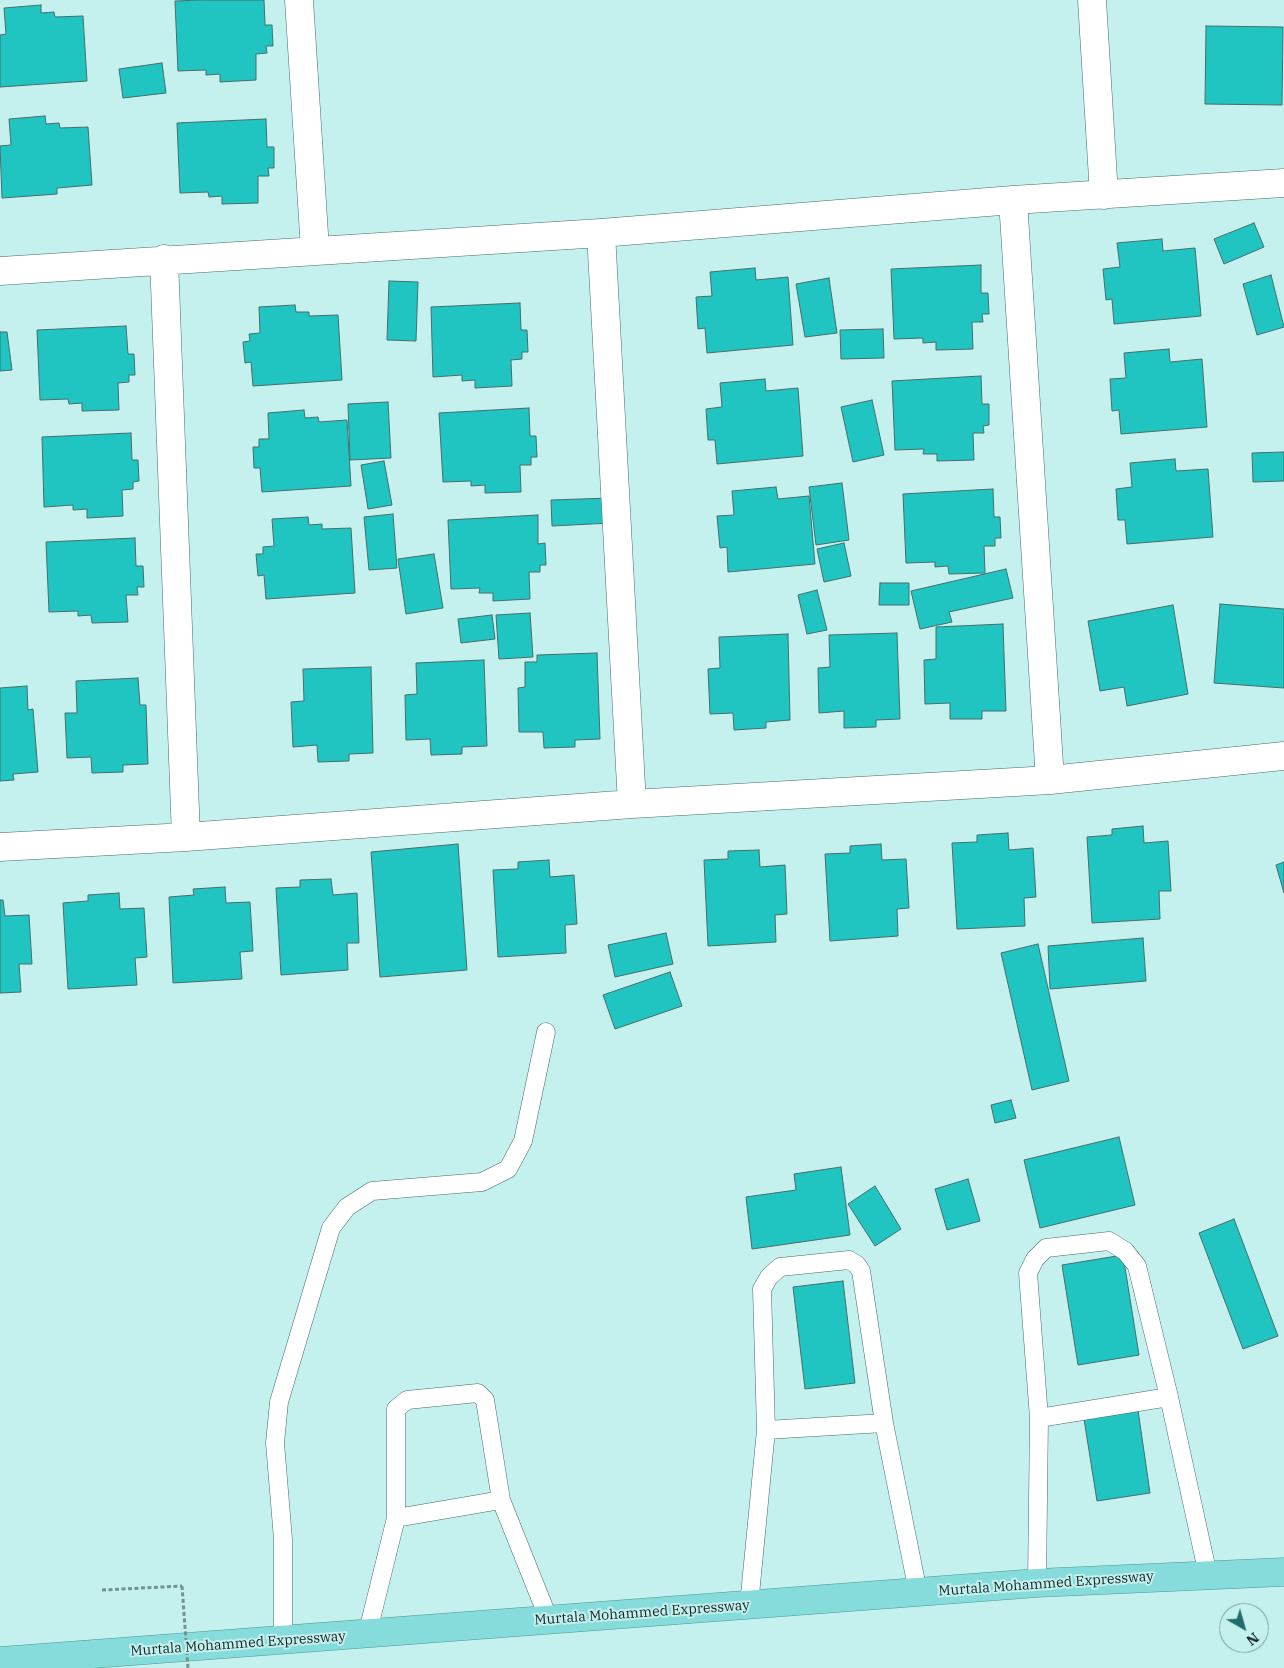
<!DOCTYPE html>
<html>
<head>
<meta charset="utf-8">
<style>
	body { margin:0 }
	#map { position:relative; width:1284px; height:1668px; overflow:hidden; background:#c4f0ee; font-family:"IBM Plex Serif",serif }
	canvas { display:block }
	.north { position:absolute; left:1219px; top:1603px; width:50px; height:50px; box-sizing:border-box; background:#c4f0ee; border:1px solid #7e9f9e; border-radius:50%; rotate:142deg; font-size:14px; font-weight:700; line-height:20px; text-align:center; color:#142525 }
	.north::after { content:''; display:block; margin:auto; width:18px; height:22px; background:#216c6a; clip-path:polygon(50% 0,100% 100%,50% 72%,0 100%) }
</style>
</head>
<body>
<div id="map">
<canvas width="1284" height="1668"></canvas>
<div class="north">N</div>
</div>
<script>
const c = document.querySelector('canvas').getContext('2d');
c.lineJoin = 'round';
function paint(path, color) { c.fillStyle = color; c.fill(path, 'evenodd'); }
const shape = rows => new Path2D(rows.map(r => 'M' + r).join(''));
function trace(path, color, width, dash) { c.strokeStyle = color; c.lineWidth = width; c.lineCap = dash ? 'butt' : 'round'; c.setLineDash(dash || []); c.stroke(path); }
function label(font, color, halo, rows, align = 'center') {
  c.font = font + ' "IBM Plex Serif",serif'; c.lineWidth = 4; c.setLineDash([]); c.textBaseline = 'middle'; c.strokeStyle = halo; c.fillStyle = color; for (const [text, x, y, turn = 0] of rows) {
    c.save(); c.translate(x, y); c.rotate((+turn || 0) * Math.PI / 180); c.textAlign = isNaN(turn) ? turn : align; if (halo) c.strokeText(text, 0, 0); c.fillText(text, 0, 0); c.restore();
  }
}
const building = shape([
	[200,0,264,0,265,25,272,25,273,46,266,46,267,53,256,54,256,80,220,82,220,74,206,75,206,70,178,71,175,1,200,0],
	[41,5,41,13,54,12,55,17,83,16,87,81,0,87,0,35,6,34,4,8,41,5],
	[1206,26,1283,27,1282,105,1205,104,1206,26],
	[162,63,166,93,123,98,119,69,162,63],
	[45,116,46,124,59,123,60,128,88,127,92,185,57,188,57,194,2,198,0,146,11,145,9,119,45,116],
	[266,119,267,147,274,147,274,168,268,168,269,176,258,176,258,203,222,204,222,196,209,197,208,192,180,193,177,123,266,119],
	[1254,223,1264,247,1224,264,1214,239,1254,223],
	[1162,239,1163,251,1195,248,1201,316,1114,324,1112,299,1106,300,1103,269,1120,267,1117,243,1162,239],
	[981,265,981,293,988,293,989,314,982,314,983,322,972,322,973,349,936,350,936,342,923,343,923,338,894,339,891,269,981,265],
	[755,268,756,280,788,277,793,345,707,353,705,328,698,329,696,297,712,296,710,272,755,268],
	[1271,275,1284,327,1257,335,1243,284,1271,275],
	[829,278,837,333,805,337,796,284,829,278],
	[389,281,418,282,416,341,387,340,389,281],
	[520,303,521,330,527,330,528,352,522,352,522,359,511,360,512,386,475,388,475,380,462,381,462,375,433,377,431,307,520,303],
	[295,305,296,312,309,312,309,316,338,315,342,380,253,386,251,362,245,363,243,342,250,341,249,334,260,333,259,307,295,305],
	[126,326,128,354,134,354,135,375,129,375,129,382,118,383,119,410,82,411,82,403,69,404,68,399,40,400,37,330,126,326],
	[883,329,884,358,841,359,840,330,883,329],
	[0,332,7,332,12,370,0,371,0,332],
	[1169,349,1170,362,1202,359,1207,427,1121,434,1119,410,1112,411,1110,379,1126,378,1124,353,1169,349],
	[981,376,982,404,989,404,989,425,983,426,984,433,973,433,974,460,937,461,937,454,923,454,924,449,895,450,892,381,981,376],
	[765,379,766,391,798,388,803,456,717,464,715,440,708,440,706,409,722,407,720,383,765,379],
	[872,400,884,455,853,462,841,407,872,400],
	[388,402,391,458,350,460,348,404,388,402],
	[529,408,530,436,536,436,537,457,531,457,531,465,520,465,521,492,485,493,485,485,471,486,471,481,443,482,439,413,529,408],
	[304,410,305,418,318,417,319,422,347,420,351,486,262,492,260,468,254,468,253,447,259,447,259,439,269,439,268,413,304,410],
	[131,433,132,460,138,460,139,481,133,482,133,489,122,490,123,516,87,518,87,509,73,510,73,505,44,507,42,437,131,433],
	[1284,452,1284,481,1253,482,1252,453,1284,452],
	[1175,459,1176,471,1208,469,1213,537,1127,544,1125,520,1118,520,1116,489,1132,487,1130,463,1175,459],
	[384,461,392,505,368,509,361,465,384,461],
	[842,483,849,540,816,545,809,487,842,483],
	[776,487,778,499,809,496,815,564,728,572,727,547,720,548,717,516,734,515,732,491,776,487],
	[993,489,994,517,1000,517,1001,538,995,538,995,546,984,546,985,573,949,574,948,566,935,567,935,562,906,563,903,494,993,489],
	[610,498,611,523,552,526,551,500,610,498],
	[393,514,397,568,369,570,364,517,393,514],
	[538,515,538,544,545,543,546,565,540,565,540,572,529,572,530,599,493,601,493,593,479,593,480,588,451,589,448,520,538,515],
	[308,517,309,525,322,524,322,529,351,528,355,593,266,599,264,575,258,576,256,554,263,554,263,547,274,546,272,519,308,517],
	[135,538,136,566,143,566,144,587,137,587,138,595,126,595,128,622,92,623,91,615,78,616,78,611,49,612,46,542,135,538],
	[844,543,851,576,824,582,817,549,844,543],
	[434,554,443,608,406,614,398,559,434,554],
	[1006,569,1013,598,949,612,952,622,920,629,911,591,1006,569],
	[880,583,909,583,909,605,879,605,880,583],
	[817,590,827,630,807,634,798,595,817,590],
	[1220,604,1284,609,1284,688,1214,683,1220,604],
	[1173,605,1188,694,1127,706,1124,687,1100,691,1088,621,1173,605],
	[530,613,533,657,499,659,496,615,530,613],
	[492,615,495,639,461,643,458,619,492,615],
	[1003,624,1006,711,982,711,982,719,950,719,950,703,925,704,924,660,936,659,936,627,1003,624],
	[897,633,900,719,876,720,876,727,844,728,844,711,819,713,818,668,830,667,829,635,897,633],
	[788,634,790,720,766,722,766,728,734,730,733,713,710,714,708,669,720,668,719,637,788,634],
	[597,653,600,739,575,740,575,747,544,748,543,732,519,732,518,688,525,687,525,662,537,662,537,655,597,653],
	[484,660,487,746,462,747,462,754,431,755,430,739,406,740,405,695,417,694,416,663,484,660],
	[371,667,373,753,349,754,349,761,318,762,317,745,293,747,291,702,304,701,303,669,371,667],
	[138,678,140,705,146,705,148,764,123,765,123,772,92,773,91,757,67,758,65,713,77,713,76,681,138,678],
	[27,686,28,710,33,709,38,772,13,774,14,780,0,781,0,688,27,686],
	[1143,826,1144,843,1168,841,1171,891,1159,891,1160,919,1092,923,1087,837,1112,835,1112,829,1143,826],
	[1008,833,1009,850,1033,848,1036,897,1024,898,1025,926,957,929,952,843,977,842,977,835,1008,833],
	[458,844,467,970,380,977,371,852,458,844],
	[881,844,882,860,906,859,909,908,897,909,898,936,830,941,825,854,850,853,850,846,881,844],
	[759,850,760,867,785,865,787,914,775,915,776,942,708,946,704,860,728,859,728,851,759,850],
	[549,860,550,877,574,875,577,924,565,925,566,953,498,957,493,870,518,869,518,862,549,860],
	[1284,862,1284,893,1276,865,1284,862],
	[331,879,333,895,357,893,359,943,347,943,348,970,281,975,276,888,300,887,300,880,331,879],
	[225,887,226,903,250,902,253,951,240,952,242,979,173,983,169,897,194,895,193,889,225,887],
	[119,893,120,909,144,908,147,957,135,958,137,985,68,989,63,903,88,901,88,895,119,893],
	[0,900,3,900,5,916,29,915,32,964,19,964,21,992,0,993,0,900],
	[666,933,673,964,615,977,608,945,666,933],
	[1143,938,1146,981,1050,989,1048,946,1143,938],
	[1038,944,1069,1081,1032,1090,1001,953,1038,944],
	[670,972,682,1006,615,1029,603,995,670,972],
	[1011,1100,1016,1118,995,1123,991,1105,1011,1100],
	[1119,1137,1135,1205,1040,1228,1024,1160,1119,1137],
	[841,1167,850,1235,752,1249,746,1197,796,1190,794,1174,841,1167],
	[968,1179,980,1221,947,1230,935,1189,968,1179],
	[875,1186,901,1229,875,1246,848,1204,875,1186],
	[1234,1219,1278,1336,1243,1349,1199,1233,1234,1219],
	[1123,1255,1139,1355,1078,1365,1062,1265,1123,1255],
	[843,1281,855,1383,805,1389,793,1287,843,1281],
	[1138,1410,1150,1493,1097,1501,1084,1419,1138,1410]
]);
paint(building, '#20c5c1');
trace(building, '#456e6c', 1);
const service = shape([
	[1039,1418,1028,1273,1035,1259,1046,1248,1109,1241,1125,1251,1137,1266,1169,1397],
	[766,1430,762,1289,769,1277,780,1267,849,1260,857,1265,861,1271,884,1423],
	[396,1518,396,1409,407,1400,478,1393,485,1400,501,1500],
	[1037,1583,1039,1418,1169,1397,1208,1575],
	[749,1605,766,1430,884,1423,918,1592],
	[367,1635,396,1518,501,1500,549,1620],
	[283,1641,283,1539,275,1443,279,1402,331,1228,347,1207,372,1191,482,1182,508,1169,523,1141,546,1032]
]);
const minor = shape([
	[299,0,315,250],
	[1092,0,1104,195],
	[1013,200,1050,780],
	[601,233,632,804],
	[164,259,186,837],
	[0,271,601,233,1013,200,1284,183],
	[0,847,186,837,632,804,1050,780,1284,756]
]);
const trunk = shape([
	[0,1661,1037,1583,1284,1572]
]);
trace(service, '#446c6a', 19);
trace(minor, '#446c6a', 29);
trace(trunk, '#4a9794', 29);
trace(shape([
	[102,1590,182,1586]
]), '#739392', 3, [4, 2.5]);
trace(service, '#fff', 18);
trace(minor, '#fff', 28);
trace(trunk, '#86dcda', 28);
trace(shape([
	[182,1586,188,1668]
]), '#739392', 3, [4, 2.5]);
label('14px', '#142525', '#c4f0ee', [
	["Murtala Mohammed Expressway",1046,1584,-4],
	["Murtala Mohammed Expressway",642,1613,-4],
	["Murtala Mohammed Expressway",238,1644,-4]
]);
</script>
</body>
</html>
